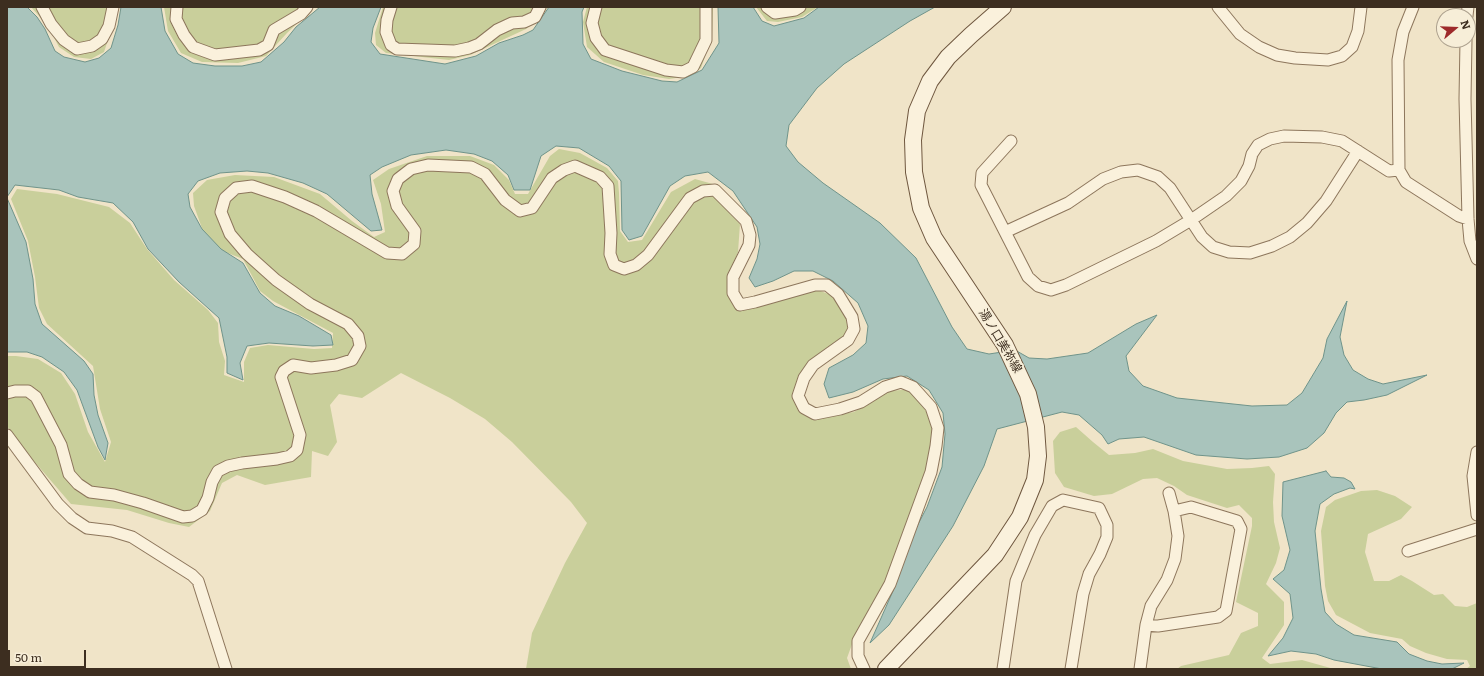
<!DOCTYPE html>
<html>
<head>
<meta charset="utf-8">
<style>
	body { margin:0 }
	#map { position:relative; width:1484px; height:676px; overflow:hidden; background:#f0e4c8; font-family:Literata,serif }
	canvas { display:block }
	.frame { position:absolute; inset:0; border:8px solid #3d2e20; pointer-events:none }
	.north { position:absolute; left:1436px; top:8px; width:40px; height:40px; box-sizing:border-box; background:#f7eed8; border:1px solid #ada18e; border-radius:50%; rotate:71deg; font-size:11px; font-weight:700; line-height:16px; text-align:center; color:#3d2e20 }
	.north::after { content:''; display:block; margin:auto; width:14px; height:18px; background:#9e2a2b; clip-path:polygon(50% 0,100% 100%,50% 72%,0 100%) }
	.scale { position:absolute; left:8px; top:650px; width:78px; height:18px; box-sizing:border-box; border:2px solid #3d2e20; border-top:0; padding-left:5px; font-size:12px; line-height:14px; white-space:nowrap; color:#3d2e20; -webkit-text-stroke:3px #f7eed8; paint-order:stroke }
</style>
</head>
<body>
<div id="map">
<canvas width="1484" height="676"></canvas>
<div class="frame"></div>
<div class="north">N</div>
<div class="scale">50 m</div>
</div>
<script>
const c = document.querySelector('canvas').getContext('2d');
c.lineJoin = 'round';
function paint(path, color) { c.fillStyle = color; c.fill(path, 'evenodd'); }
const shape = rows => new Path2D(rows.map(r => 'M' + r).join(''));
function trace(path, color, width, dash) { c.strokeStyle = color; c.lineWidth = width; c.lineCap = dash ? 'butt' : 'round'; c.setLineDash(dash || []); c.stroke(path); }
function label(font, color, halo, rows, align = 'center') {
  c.font = font + ' Literata,"Noto Sans JP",serif'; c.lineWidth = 3.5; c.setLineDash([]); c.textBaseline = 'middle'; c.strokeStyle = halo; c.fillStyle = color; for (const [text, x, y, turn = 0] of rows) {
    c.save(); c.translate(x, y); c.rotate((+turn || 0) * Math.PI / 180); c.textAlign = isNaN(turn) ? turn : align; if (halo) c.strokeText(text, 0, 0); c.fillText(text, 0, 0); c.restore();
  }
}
paint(shape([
	[31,7,116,7,110,34,104,52,91,59,74,57,59,47,48,26],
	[164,7,314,7,287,33,266,56,238,63,202,62,181,53,168,31],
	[383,7,548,7,538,20,526,29,470,55,449,60,386,53,376,45,375,33],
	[587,7,713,7,712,37,701,68,689,76,669,79,643,75,604,62,587,47,583,22],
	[756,7,818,7,802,17,778,22,767,21],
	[559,149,580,153,607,168,618,181,619,193,620,231,628,242,642,240,671,192,695,179,720,186,725,208,740,224,738,252,729,278,736,303,818,290,831,295,846,314,848,336,807,367,796,398,805,415,824,417,854,412,889,391,913,389,927,408,934,427,926,474,887,586,855,636,847,658,851,669,526,669,532,633,565,563,587,523,571,502,512,442,485,419,450,398,401,373,362,398,339,394,330,405,337,442,328,456,312,451,311,477,265,485,237,475,222,483,210,511,189,527,169,523,127,510,71,504,33,460,7,426,7,356,16,356,38,359,61,373,75,394,88,432,105,462,111,442,100,409,93,366,47,324,39,308,35,277,28,241,11,199,17,189,57,194,109,207,130,223,147,249,174,280,208,310,218,323,219,342,225,361,224,375,244,382,244,362,250,348,268,345,314,349,332,348,333,333,273,301,260,291,243,259,220,250,203,231,194,206,193,193,207,180,235,175,274,177,320,194,352,221,374,237,385,232,381,204,373,180,389,169,427,156,470,156,494,165,509,180,515,194,528,194,550,156],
	[1076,427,1093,442,1109,455,1135,453,1153,449,1183,461,1227,469,1252,468,1269,466,1275,474,1273,502,1274,522,1280,548,1276,563,1266,584,1284,602,1284,625,1262,658,1270,664,1302,660,1334,669,1177,669,1181,666,1229,655,1241,633,1258,626,1258,613,1236,602,1252,526,1252,518,1239,505,1227,508,1187,495,1174,486,1157,478,1143,479,1112,494,1094,496,1064,487,1055,473,1053,441,1060,432],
	[1377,490,1395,496,1412,507,1401,519,1368,534,1365,552,1374,581,1389,581,1401,575,1412,581,1434,595,1443,594,1455,606,1467,607,1477,603,1477,669,1466,669,1470,666,1467,660,1447,659,1426,653,1410,646,1402,639,1370,633,1336,615,1328,601,1325,586,1321,531,1326,507,1335,500,1361,491]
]), '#c9cf9b');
const water = shape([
	[7,7,27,7,37,17,45,29,55,51,64,57,85,62,99,58,111,48,118,25,121,7,161,7,165,31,178,54,193,63,215,66,242,66,261,62,284,42,296,27,320,7,381,7,373,28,371,42,380,54,445,64,476,56,499,43,523,35,533,30,549,7,584,7,582,12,583,44,591,59,622,71,662,81,677,82,702,70,719,43,718,7,753,7,762,21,774,26,804,18,819,7,935,7,910,21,844,64,817,88,789,125,786,146,798,162,823,183,880,223,916,258,952,327,967,349,989,354,1015,350,1029,358,1047,359,1088,353,1136,324,1157,315,1126,356,1129,371,1143,386,1177,398,1252,406,1287,405,1302,393,1323,358,1327,339,1347,301,1340,337,1344,355,1353,370,1368,379,1383,384,1427,375,1387,395,1364,400,1347,402,1336,413,1324,433,1307,448,1279,457,1247,459,1196,455,1144,437,1119,439,1108,444,1102,435,1079,415,1062,412,997,429,984,466,953,526,889,625,870,643,893,591,911,538,927,507,942,467,945,434,943,413,929,390,907,376,883,379,853,392,829,398,824,384,829,368,853,355,866,343,868,326,858,303,833,281,813,271,794,271,773,281,755,287,749,278,757,259,760,244,757,227,733,191,708,172,685,176,670,186,642,236,629,240,622,230,621,181,609,166,579,148,556,146,541,156,530,190,514,190,508,175,492,161,474,154,446,150,411,155,382,167,370,175,372,194,382,230,371,231,327,194,303,183,268,173,247,171,220,173,198,181,188,194,190,207,202,229,221,249,243,263,260,293,275,306,299,316,331,335,333,345,313,346,269,343,247,346,240,363,243,380,227,373,227,357,219,318,179,282,148,249,133,222,113,203,78,197,59,190,15,185,7,197,7,7],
	[7,198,26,242,33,279,35,304,42,324,84,361,93,374,94,395,98,415,108,443,105,460,98,447,77,390,64,372,42,357,27,352,7,352,7,198],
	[1326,471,1331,477,1344,478,1351,482,1355,489,1350,488,1334,494,1320,504,1315,531,1321,589,1325,612,1336,624,1354,635,1397,642,1409,654,1427,661,1442,664,1464,663,1452,669,1382,669,1334,660,1316,654,1291,651,1268,656,1283,638,1293,618,1290,594,1273,579,1284,570,1290,550,1282,516,1283,482,1326,471]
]);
paint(water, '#a9c4bc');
trace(water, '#6f938a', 1);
const street = shape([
	[42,7,51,24,64,40,77,49,92,46,102,39,109,26,113,7],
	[177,7,176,19,184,35,193,47,215,55,259,50,268,45,274,30,301,14,307,7],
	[391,7,387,20,386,32,391,45,397,49,455,51,469,48,479,44,497,30,512,23,524,22,535,17,540,7],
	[596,7,592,23,596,38,605,50,666,70,683,72,693,67,706,40,706,7],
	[767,7,775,13,795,10,800,7],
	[1218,7,1240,34,1259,47,1277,55,1295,58,1328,60,1342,56,1352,47,1358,31,1361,7],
	[1413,7,1403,32,1398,60,1399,170,1406,182,1459,216,1468,219],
	[1467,16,1468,7],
	[1466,40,1465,99,1468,219,1470,241,1477,259],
	[1011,141,982,173,981,185,1028,277,1038,286,1051,290,1066,285,1156,241,1191,220,1226,196,1241,181,1249,166,1252,154,1258,145,1270,139,1284,136,1322,137,1342,141,1389,171,1399,170],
	[1005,232,1068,203,1103,179,1121,172,1138,170,1158,177,1170,188,1202,237,1213,247,1229,252,1250,253,1272,246,1290,237,1307,223,1326,201,1358,151],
	[7,393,15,391,28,391,36,397,61,445,69,474,78,484,90,492,114,495,143,503,183,517,192,516,202,510,208,498,212,482,218,471,228,466,242,463,277,459,290,456,297,450,300,435,281,377,284,371,293,365,311,368,336,365,352,360,360,346,358,336,348,324,310,304,276,280,247,254,230,234,221,212,225,198,236,188,252,186,285,197,316,211,387,253,402,254,414,244,415,231,397,206,393,191,398,179,411,169,428,165,471,167,485,174,505,200,520,211,532,208,552,178,564,170,575,166,600,177,608,186,611,233,610,254,614,265,624,269,636,265,648,255,690,198,703,191,715,190,746,221,750,235,749,245,733,277,733,293,740,305,755,302,815,285,827,285,838,294,852,317,854,329,848,340,813,365,804,378,798,396,804,408,815,414,840,409,861,402,885,387,901,382,913,387,931,407,938,428,936,446,931,472,890,584,858,641,858,656,864,669],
	[7,435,58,504,72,518,87,528,112,531,132,537,192,575,198,581,226,669],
	[1477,452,1473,476,1477,515],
	[1408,551,1477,529],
	[1146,625,1158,626,1218,617,1226,611,1241,529,1237,521,1191,507,1174,511],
	[1003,669,1016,581,1035,535,1052,506,1063,500,1099,508,1107,525,1107,537,1100,554,1089,574,1083,594,1071,669],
	[1140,669,1146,625,1151,606,1167,580,1175,559,1178,536,1174,511,1169,493]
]);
const secondary = shape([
	[886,669,995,555,1020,517,1035,480,1038,456,1036,427,1028,394,1005,345,934,238,921,208,914,172,913,140,917,111,930,81,948,57,971,35,1003,7]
]);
trace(street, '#8d765c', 13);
trace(secondary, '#6f573f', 18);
trace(street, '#faf1dc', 11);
trace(secondary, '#faf1dc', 16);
label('12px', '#3d2e20', '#f7eed8', [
	["湯ノ口美祢線",1000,341,59]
]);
</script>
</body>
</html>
